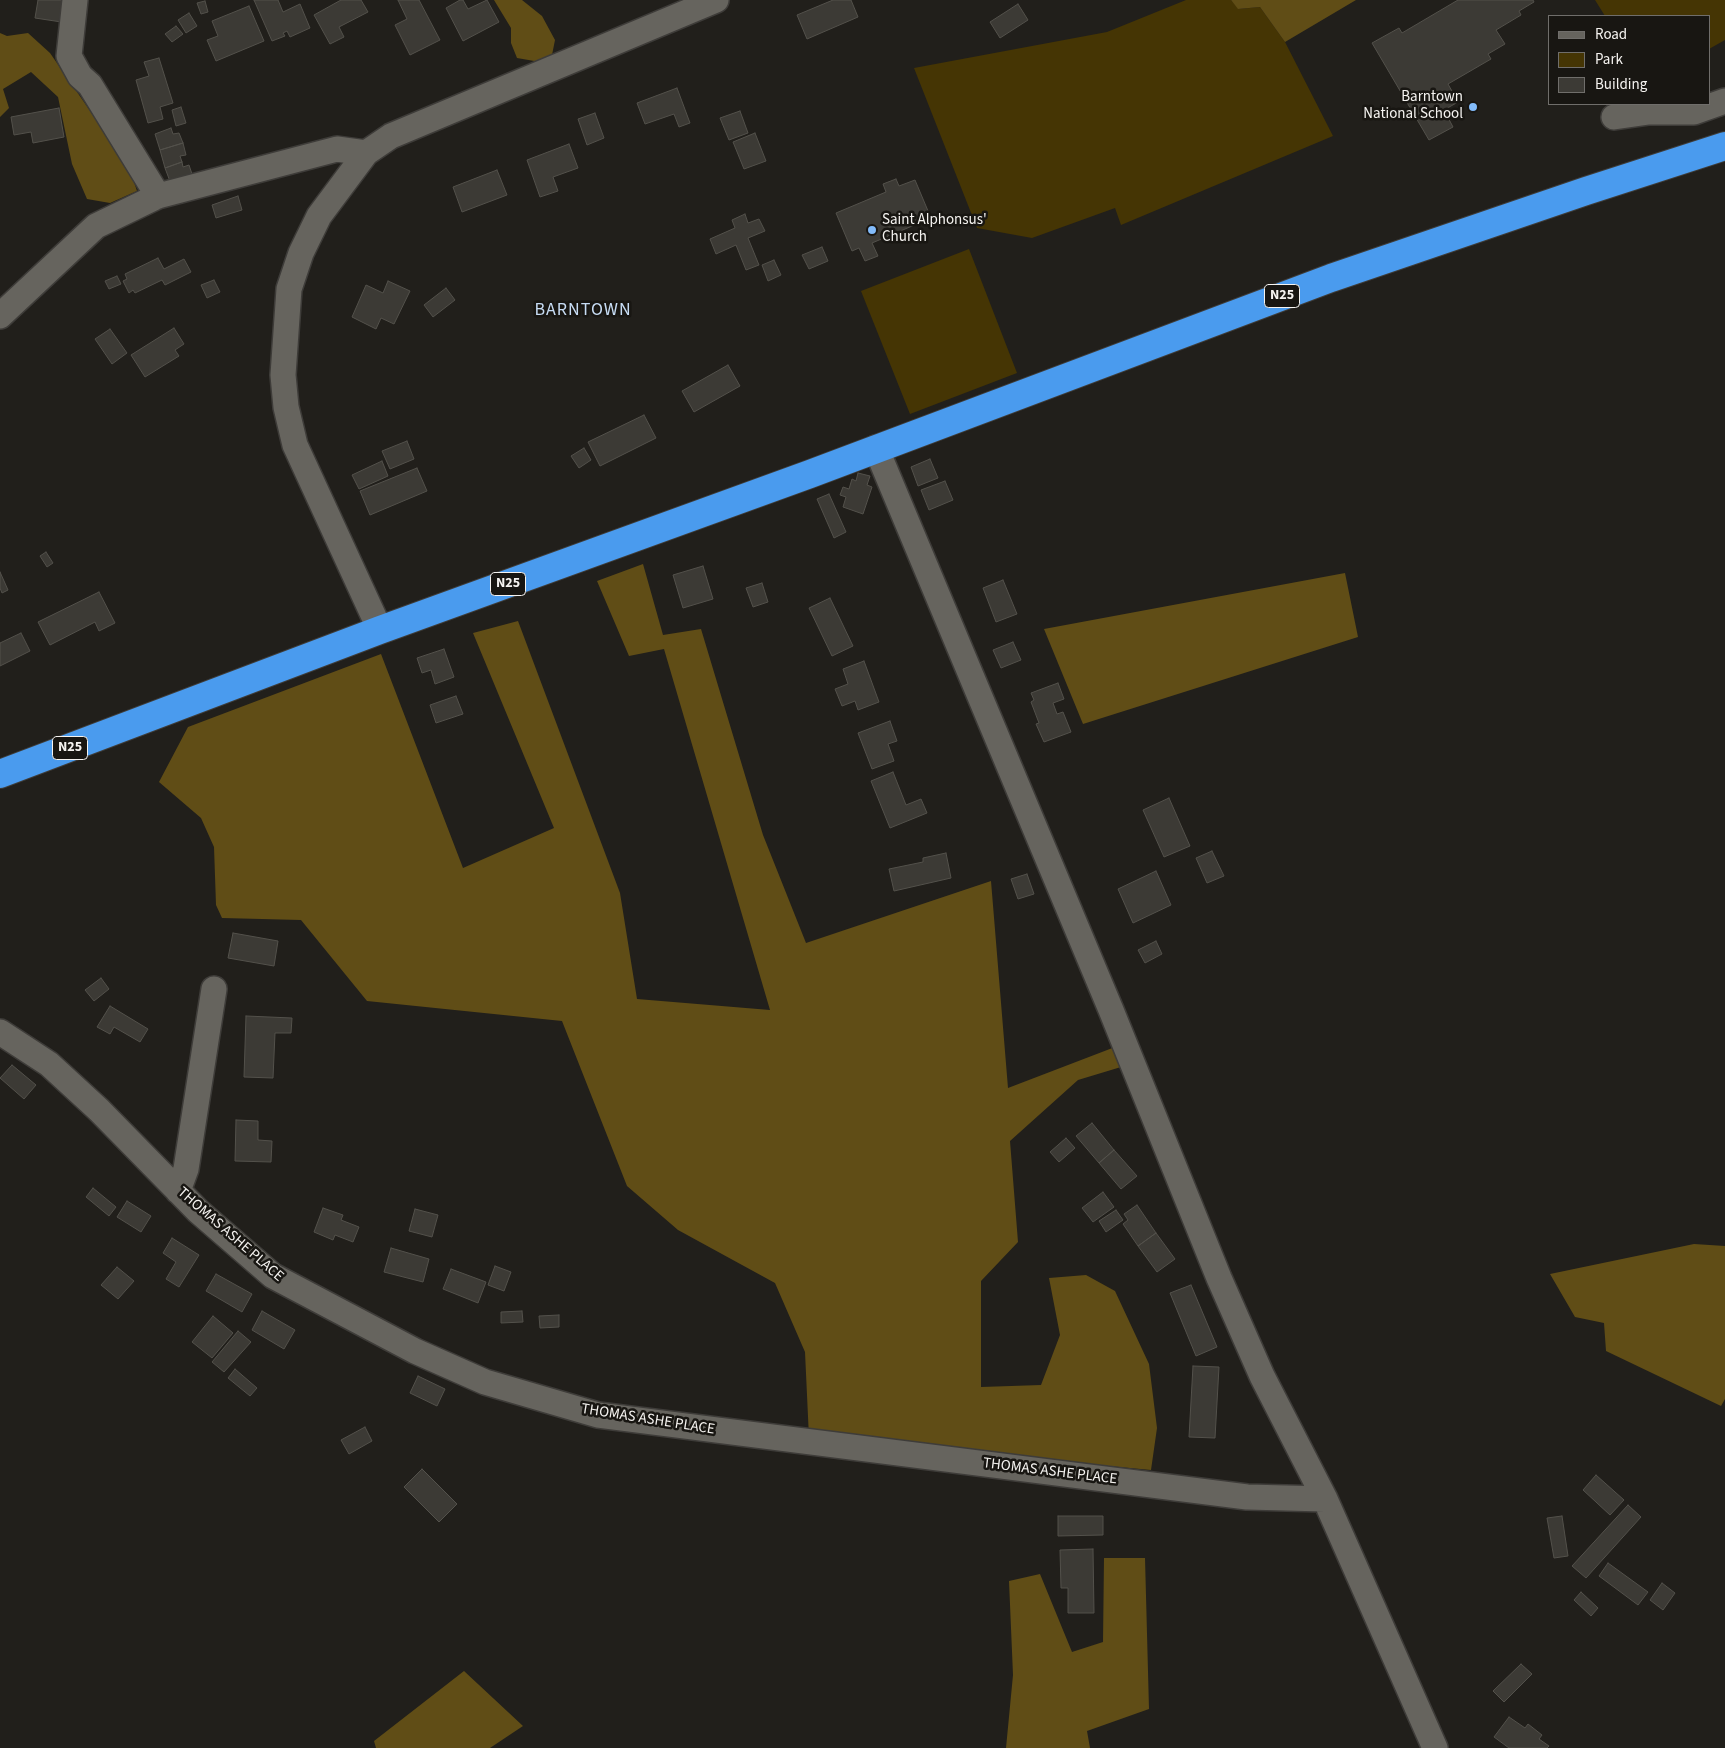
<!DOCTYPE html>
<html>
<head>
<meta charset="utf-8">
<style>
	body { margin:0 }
	#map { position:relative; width:1725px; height:1748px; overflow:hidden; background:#211f1b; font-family:"Source Sans 3",sans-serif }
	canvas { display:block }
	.legend { position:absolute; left:1548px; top:15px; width:162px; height:90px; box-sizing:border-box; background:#181612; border:1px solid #706e6b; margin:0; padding:6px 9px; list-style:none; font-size:15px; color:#f5f3f0 }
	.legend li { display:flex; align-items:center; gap:10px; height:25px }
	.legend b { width:25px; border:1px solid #706e6b }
</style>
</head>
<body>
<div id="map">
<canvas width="1725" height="1748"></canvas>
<ul class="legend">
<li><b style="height:6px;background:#66645e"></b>Road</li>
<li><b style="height:14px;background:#453504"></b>Park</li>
<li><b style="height:14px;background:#3c3a35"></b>Building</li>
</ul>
</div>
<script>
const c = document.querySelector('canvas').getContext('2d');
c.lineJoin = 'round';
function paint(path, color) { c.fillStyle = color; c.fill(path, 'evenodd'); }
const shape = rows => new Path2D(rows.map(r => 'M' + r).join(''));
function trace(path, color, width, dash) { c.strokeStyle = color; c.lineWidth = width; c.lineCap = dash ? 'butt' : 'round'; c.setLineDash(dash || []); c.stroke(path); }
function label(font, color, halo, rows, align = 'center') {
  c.font = font + ' "Source Sans 3",sans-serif'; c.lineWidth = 5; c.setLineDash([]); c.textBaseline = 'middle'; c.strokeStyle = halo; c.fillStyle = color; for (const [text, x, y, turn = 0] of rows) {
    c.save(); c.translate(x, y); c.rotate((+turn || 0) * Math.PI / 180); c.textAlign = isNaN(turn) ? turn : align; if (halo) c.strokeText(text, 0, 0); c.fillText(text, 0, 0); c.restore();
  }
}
paint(shape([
	[1186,0,1231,0,1239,9,1260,7,1285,42,1333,136,1121,225,1115,208,1032,238,977,228,914,68,1107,32],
	[1595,0,1725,0,1725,40,1709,49,1709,16,1605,16],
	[969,249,1017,373,910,414,861,291]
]), '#453504');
paint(shape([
	[494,0,522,0,542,16,555,40,552,55,540,62,517,58,511,43,511,28],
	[1231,0,1356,0,1285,42,1260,7,1238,9],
	[0,33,7,36,28,33,50,53,129,167,137,191,110,203,87,199,72,164,58,97,31,72,3,89,9,108,0,117],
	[643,564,663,635,701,629,763,835,806,943,991,881,1008,1088,1115,1047,1121,1067,1078,1080,1010,1141,1018,1242,981,1281,981,1387,1041,1385,1060,1335,1049,1278,1086,1275,1115,1291,1149,1364,1157,1428,1151,1470,809,1438,805,1352,775,1283,678,1230,627,1186,562,1021,367,1001,301,920,222,918,216,905,214,847,201,818,159,782,188,727,381,654,463,868,554,828,473,633,518,621,620,893,637,999,770,1010,664,649,629,656,597,581],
	[1345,573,1358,637,1083,724,1044,629],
	[1694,1244,1725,1246,1725,1399,1721,1406,1606,1351,1604,1323,1575,1317,1550,1274],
	[1104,1558,1145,1558,1149,1709,1087,1731,1090,1748,1006,1748,1013,1675,1009,1581,1040,1574,1072,1652,1103,1642],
	[464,1671,523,1726,490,1748,376,1748,374,1741]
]), '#604d16');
const building = shape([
	[38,0,71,0,68,23,35,18,38,0],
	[254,0,278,0,283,12,300,4,310,28,290,37,287,31,283,33,285,36,272,41,254,0],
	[341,0,361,0,368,12,339,27,344,37,330,44,314,15,341,0],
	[398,0,419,0,440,40,410,55,395,25,407,19,398,0],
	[460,0,463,0,468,9,487,0,499,22,463,41,446,8,460,0],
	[833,0,851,0,858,17,807,39,797,15,833,0],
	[1458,0,1533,0,1534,2,1519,11,1521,15,1496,30,1505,44,1488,54,1491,59,1448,84,1458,102,1444,110,1453,127,1429,140,1372,43,1399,28,1402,33,1458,0],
	[205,1,208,12,201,14,197,3,205,1],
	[1018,4,1028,20,1000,38,990,22,1018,4],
	[249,6,264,41,216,61,207,40,218,36,212,21,249,6],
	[189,13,197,26,186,33,178,20,189,13],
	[176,26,183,34,172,42,165,34,176,26],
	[159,58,173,103,160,107,163,119,148,123,136,80,149,76,144,62,159,58],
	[677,88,690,123,679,127,674,114,645,124,637,103,677,88],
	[181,107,186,123,176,126,172,110,181,107],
	[59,108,64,137,33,143,31,132,14,135,11,117,59,108],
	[740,111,748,133,729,140,720,118,740,111],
	[595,113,604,138,587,145,578,119,595,113],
	[171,128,173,134,179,133,183,143,160,150,155,134,171,128],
	[755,133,766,161,744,169,733,142,755,133],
	[183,143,186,155,180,156,182,162,165,168,160,150,183,143],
	[569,144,578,168,553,177,558,191,540,197,527,160,569,144],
	[182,162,183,167,189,165,193,177,171,184,165,168,182,162],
	[497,170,507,195,462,212,453,187,497,170],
	[896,179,899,186,915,180,931,218,872,243,878,256,865,261,859,248,852,251,836,213,886,192,883,184,896,179],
	[238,196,242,210,216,218,212,205,238,196],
	[745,214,748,223,759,219,765,231,748,238,759,265,746,270,736,245,716,254,710,239,735,228,732,220,745,214],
	[822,247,828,261,809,269,802,255,822,247],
	[158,258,164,269,184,259,191,272,165,285,162,280,135,293,133,290,129,293,123,281,127,279,125,274,158,258],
	[774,260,781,275,768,281,762,265,774,260],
	[117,276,121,284,109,289,105,281,117,276],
	[214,280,220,292,207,298,201,285,214,280],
	[388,281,410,291,394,324,381,318,376,329,352,317,366,285,383,293,388,281],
	[446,288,455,300,433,317,424,305,446,288],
	[174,328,184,344,175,350,179,356,145,377,131,355,174,328],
	[110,329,127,353,112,364,95,339,110,329],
	[728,365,740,386,694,412,682,391,728,365],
	[644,415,656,438,600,466,588,442,644,415],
	[407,441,414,459,390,469,382,451,407,441],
	[584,448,591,460,579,468,571,456,584,448],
	[930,459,938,478,918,486,911,467,930,459],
	[382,461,388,476,359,489,352,475,382,461],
	[417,468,427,491,370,515,360,491,417,468],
	[858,473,870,476,867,485,872,487,863,514,843,507,846,497,840,495,843,487,849,489,852,479,856,481,858,473],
	[945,481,953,500,929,510,921,490,945,481],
	[829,494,846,532,834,538,817,499,829,494],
	[46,552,53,563,47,567,40,556,46,552],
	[703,566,713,599,683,608,673,575,703,566],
	[0,572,8,590,2,593,0,588,0,572],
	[1003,580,1017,614,996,622,983,588,1003,580],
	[762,583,768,602,753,607,746,588,762,583],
	[99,592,115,623,99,631,95,622,50,645,38,622,99,592],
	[830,598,853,646,832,656,809,608,830,598],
	[21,633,30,651,0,666,0,643,21,633],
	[1013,642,1021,660,1001,668,993,650,1013,642],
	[444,649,454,677,435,684,431,670,422,673,417,658,444,649],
	[864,661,879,702,858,710,855,701,842,706,835,689,848,684,843,669,864,661],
	[1058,683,1064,699,1053,703,1057,714,1063,712,1071,732,1044,742,1036,724,1039,723,1031,702,1034,700,1031,693,1058,683],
	[456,696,463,714,436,723,430,705,456,696],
	[890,721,897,741,888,744,894,761,872,769,858,733,890,721],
	[893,772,906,805,921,799,927,813,890,828,871,781,893,772],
	[1169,798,1190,846,1164,857,1143,810,1169,798],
	[1212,851,1224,876,1207,883,1196,858,1212,851],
	[946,853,951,878,894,891,889,869,923,862,923,858,946,853],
	[1156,871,1171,905,1133,923,1118,889,1156,871],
	[1027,874,1034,894,1018,899,1011,879,1027,874],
	[233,933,278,941,274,966,228,958,233,933],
	[1156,941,1162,954,1145,963,1138,950,1156,941],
	[101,978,109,989,94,1001,85,990,101,978],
	[110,1006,148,1029,140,1042,114,1027,110,1034,97,1027,110,1006],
	[246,1016,292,1018,291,1033,275,1033,273,1078,244,1077,246,1016],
	[12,1065,36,1085,24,1099,0,1078,12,1065],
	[236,1120,258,1121,258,1140,272,1141,271,1162,235,1161,236,1120],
	[1092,1123,1114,1150,1099,1163,1076,1136,1092,1123],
	[1066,1138,1075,1148,1059,1162,1050,1152,1066,1138],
	[1114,1150,1137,1176,1121,1189,1099,1163,1114,1150],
	[93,1188,116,1207,109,1216,86,1197,93,1188],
	[1103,1192,1114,1207,1093,1222,1082,1208,1103,1192],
	[127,1201,151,1216,141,1232,117,1217,127,1201],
	[1137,1205,1156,1233,1138,1246,1123,1224,1128,1220,1124,1214,1137,1205],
	[323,1208,343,1215,341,1220,359,1227,353,1242,335,1235,333,1240,314,1232,323,1208],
	[415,1209,438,1215,432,1237,409,1231,415,1209],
	[1116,1210,1123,1220,1106,1232,1099,1221,1116,1210],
	[1156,1233,1175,1259,1157,1272,1138,1246,1156,1233],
	[172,1238,199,1255,179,1287,166,1279,176,1262,163,1253,172,1238],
	[391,1248,429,1259,423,1282,384,1272,391,1248],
	[495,1266,511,1272,504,1291,488,1285,495,1266],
	[117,1267,134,1281,118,1299,101,1285,117,1267],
	[451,1269,486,1282,478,1303,443,1289,451,1269],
	[216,1274,252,1294,242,1312,206,1291,216,1274],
	[1191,1285,1217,1347,1196,1356,1170,1293,1191,1285],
	[262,1311,295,1330,284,1349,252,1330,262,1311],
	[522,1311,523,1322,501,1323,501,1312,522,1311],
	[559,1315,559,1327,540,1328,539,1316,559,1315],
	[213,1316,233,1333,212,1358,192,1342,213,1316],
	[238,1331,251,1342,224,1372,212,1362,238,1331],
	[1193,1366,1219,1367,1215,1438,1189,1437,1193,1366],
	[235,1369,257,1388,250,1396,228,1378,235,1369],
	[418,1376,445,1389,437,1406,410,1393,418,1376],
	[365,1427,372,1441,349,1454,341,1440,365,1427],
	[422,1469,457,1504,439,1522,404,1487,422,1469],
	[1596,1475,1624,1500,1610,1515,1583,1490,1596,1475],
	[1628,1505,1641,1517,1586,1578,1572,1566,1628,1505],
	[1058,1516,1103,1516,1103,1535,1058,1536,1058,1516],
	[1562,1516,1568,1556,1554,1558,1547,1518,1562,1516],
	[1093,1549,1094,1613,1068,1613,1068,1588,1061,1588,1060,1550,1093,1549],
	[1608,1563,1648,1592,1638,1605,1599,1576,1608,1563],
	[1662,1583,1675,1593,1663,1610,1650,1600,1662,1583],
	[1581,1592,1598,1608,1591,1616,1574,1600,1581,1592],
	[1521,1664,1532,1674,1504,1702,1493,1691,1521,1664],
	[1509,1717,1525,1728,1528,1724,1542,1735,1539,1739,1549,1746,1547,1748,1509,1748,1494,1737,1509,1717]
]);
paint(building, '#3c3a35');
trace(building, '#53514b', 1);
const minor = shape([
	[75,0,69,56,80,76,90,85,158,196],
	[1614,117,1649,112,1694,112,1725,101],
	[0,316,96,226,158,196,337,149,366,153],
	[876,448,1111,1010,1219,1278,1262,1376,1325,1499,1435,1748],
	[380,630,295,445,286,407,283,375,289,289,301,253,319,216,366,153,391,136,716,0],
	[0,1032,49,1064,99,1110,198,1211,273,1276,415,1351,485,1382,598,1415,1247,1497,1325,1499],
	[178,1191,186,1169,214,989]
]);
const highway = shape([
	[0,774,380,630,810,474,1331,278,1586,191,1725,146]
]);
trace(minor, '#3e3c39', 28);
trace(highway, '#3e3c39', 30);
trace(minor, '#66645e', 25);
trace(highway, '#4a9bee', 28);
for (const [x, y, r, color] of [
	[1473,107,5,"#83bcfb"],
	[872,230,5,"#83bcfb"]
]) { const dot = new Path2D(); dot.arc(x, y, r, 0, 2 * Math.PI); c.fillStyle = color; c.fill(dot); trace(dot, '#181612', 2); }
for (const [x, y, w] of [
	[1282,296,35],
	[508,584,35],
	[70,748,35]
]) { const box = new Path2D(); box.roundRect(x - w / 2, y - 11.5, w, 23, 4); c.fillStyle = '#181612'; c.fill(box); trace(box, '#f5f3f0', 1); }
label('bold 14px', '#f5f3f0', null, [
	["N25",1282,296],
	["N25",508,584],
	["N25",70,748]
]);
label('15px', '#f5f3f0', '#181612', [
	["Barntown",1463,98],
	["National School",1463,115],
	["Saint Alphonsus'",882,221,"left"],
	["Church",882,238,"left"]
], 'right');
label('15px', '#f5f3f0', '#181612', [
	["THOMAS ASHE PLACE",230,1235,41],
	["THOMAS ASHE PLACE",648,1420,9],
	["THOMAS ASHE PLACE",1050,1472,7]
]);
c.letterSpacing = '1px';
label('18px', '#c7dcf4', '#181612', [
	["BARNTOWN",583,311]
]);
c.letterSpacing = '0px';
</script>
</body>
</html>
